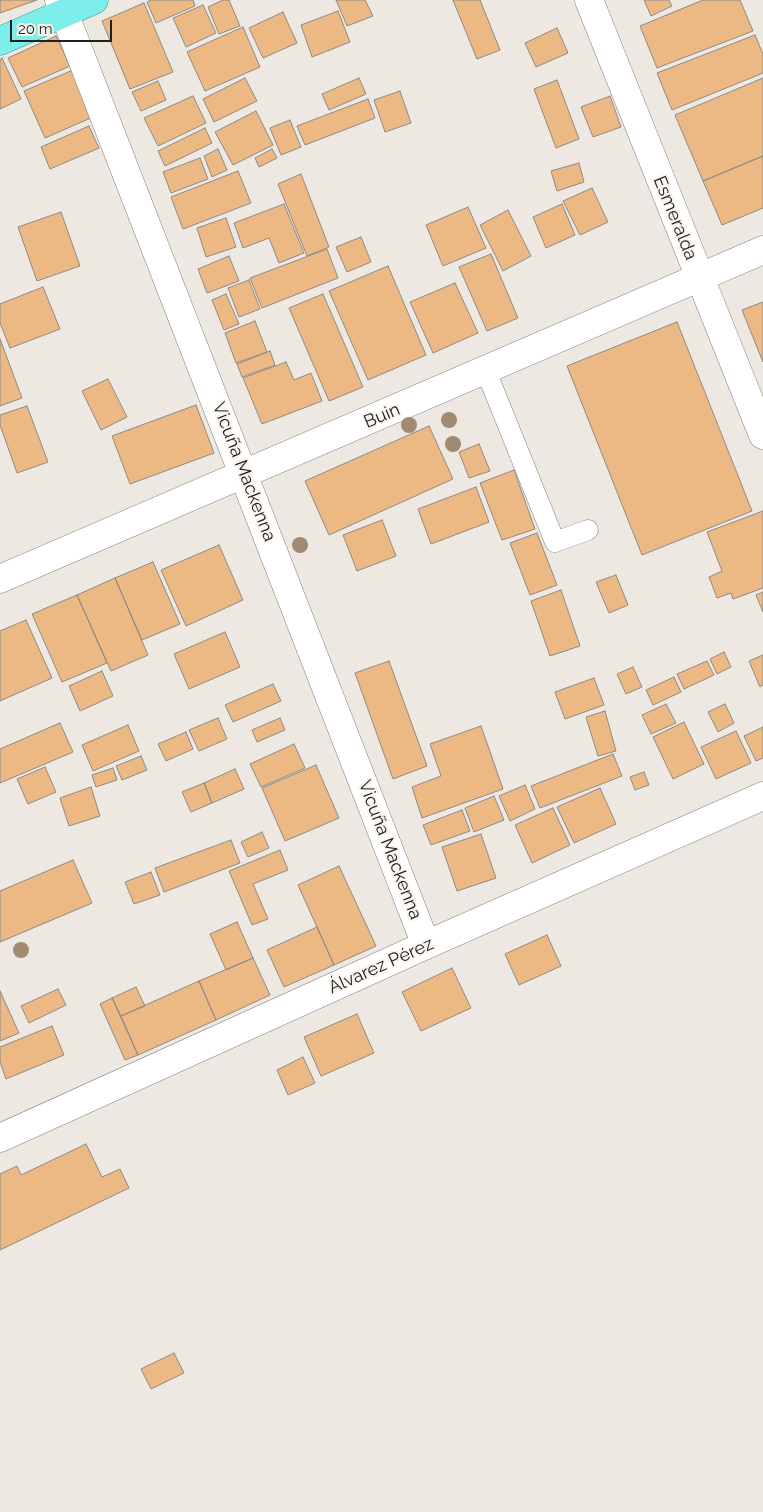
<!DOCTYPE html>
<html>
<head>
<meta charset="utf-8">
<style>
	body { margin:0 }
	#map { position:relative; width:763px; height:1512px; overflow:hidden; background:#eee8e2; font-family:Raleway,sans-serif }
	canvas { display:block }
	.scale { position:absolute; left:10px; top:20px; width:102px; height:22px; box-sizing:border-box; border:2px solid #22201e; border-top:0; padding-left:6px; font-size:15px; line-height:18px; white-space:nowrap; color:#22201e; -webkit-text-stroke:4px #fbf5ef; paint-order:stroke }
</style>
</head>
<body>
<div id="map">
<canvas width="763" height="1512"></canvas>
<div class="scale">20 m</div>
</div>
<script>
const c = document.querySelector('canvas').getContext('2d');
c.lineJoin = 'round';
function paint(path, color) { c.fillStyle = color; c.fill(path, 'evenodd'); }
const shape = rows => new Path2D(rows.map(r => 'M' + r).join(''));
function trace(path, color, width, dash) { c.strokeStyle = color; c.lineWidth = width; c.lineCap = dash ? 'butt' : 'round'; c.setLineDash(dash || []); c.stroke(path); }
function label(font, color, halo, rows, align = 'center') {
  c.font = font + ' Raleway,sans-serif'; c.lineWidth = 4.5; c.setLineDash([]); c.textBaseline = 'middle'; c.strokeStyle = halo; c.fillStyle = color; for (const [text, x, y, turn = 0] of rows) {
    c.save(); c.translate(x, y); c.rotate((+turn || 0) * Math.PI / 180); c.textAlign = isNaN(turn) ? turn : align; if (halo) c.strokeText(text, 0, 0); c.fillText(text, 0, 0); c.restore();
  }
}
const building = shape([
	[0,0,37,0,0,13,0,0],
	[150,0,193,0,195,6,156,23,147,2,150,0],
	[223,0,229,0,240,26,219,34,208,7,223,0],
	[336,0,365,0,373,16,347,26,336,0],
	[453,0,480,0,500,50,477,59,453,0],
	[644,0,669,0,672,6,651,16,644,0],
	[703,0,740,0,753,31,657,68,640,26,703,0],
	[144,3,173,72,130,89,102,21,144,3],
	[203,5,216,33,186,47,173,18,203,5],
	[338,11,350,42,312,57,301,25,338,11],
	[283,12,297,43,263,58,249,28,283,12],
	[243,27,260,67,205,91,187,52,243,27],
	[557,28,568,53,536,67,525,43,557,28],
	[755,35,763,54,763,73,672,110,657,73,755,35],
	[56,36,70,66,22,87,8,58,56,36],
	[2,58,21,99,0,109,0,60,2,58],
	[73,70,93,117,45,138,24,91,73,70],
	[245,78,257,101,214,122,203,99,245,78],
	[359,78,366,94,329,110,322,94,359,78],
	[763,78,763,156,703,181,675,115,763,78],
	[557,80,579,139,556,148,534,89,557,80],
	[158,81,166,100,141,111,132,92,158,81],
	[400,91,411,123,385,132,374,100,400,91],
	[193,96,206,123,158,146,144,118,193,96],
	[610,96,621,127,593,137,581,107,610,96],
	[368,99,375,118,305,145,297,126,368,99],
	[256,111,273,145,233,165,215,132,256,111],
	[290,120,301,147,281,155,270,128,290,120],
	[89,126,99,148,50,169,41,147,89,126],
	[205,128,212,143,165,166,158,151,205,128],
	[218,149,227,170,212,177,204,156,218,149],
	[272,149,277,158,259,167,255,158,272,149],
	[763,156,763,208,722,225,703,181,763,156],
	[200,158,208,179,171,193,163,172,200,158],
	[579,163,584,182,557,191,551,171,579,163],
	[238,171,251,203,183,229,171,197,238,171],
	[301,174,329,247,307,256,278,184,301,174],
	[592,188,608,222,580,235,563,201,592,188],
	[284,204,304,253,279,263,269,238,243,248,234,223,284,204],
	[562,204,575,235,546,248,533,217,562,204],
	[468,207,486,248,443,266,426,225,468,207],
	[508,210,531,256,503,271,480,225,508,210],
	[61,212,80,266,37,281,18,227,61,212],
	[226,218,236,247,206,257,197,228,226,218],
	[361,237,371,262,347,272,336,247,361,237],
	[327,249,338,278,262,308,250,278,327,249],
	[491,254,518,318,487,331,459,267,491,254],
	[229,256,239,281,207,293,198,269,229,256],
	[388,266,426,355,368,380,329,291,388,266],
	[249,280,260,309,239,317,228,288,249,280],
	[455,283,478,333,433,353,410,302,455,283],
	[43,287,60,329,10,348,0,323,0,304,43,287],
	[226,294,239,324,224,330,212,300,226,294],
	[323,294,363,387,329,401,289,308,323,294],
	[763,302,763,362,742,310,763,302],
	[255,321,267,352,236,363,225,333,255,321],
	[677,322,752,511,642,555,567,366,677,322],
	[0,339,22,398,0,406,0,339],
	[270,351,275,365,242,377,237,364,270,351],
	[286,362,294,380,311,373,322,401,262,424,243,378,286,362],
	[108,379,127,417,101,430,82,391,108,379],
	[196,405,214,453,130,484,112,436,196,405],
	[27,406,48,462,17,473,0,425,0,415,27,406],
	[429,426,453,479,329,535,305,481,429,426],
	[479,444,490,471,469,478,459,452,479,444],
	[514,470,535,529,502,540,480,483,514,470],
	[476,487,489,522,431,544,418,509,476,487],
	[763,511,763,588,733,599,731,593,717,598,709,577,722,571,707,532,763,511],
	[382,520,396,556,357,571,343,535,382,520],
	[537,533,557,585,530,595,510,543,537,533],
	[219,545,243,600,186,626,161,570,219,545],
	[153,562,180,624,142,640,115,578,153,562],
	[616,575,628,605,609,613,596,582,616,575],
	[115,578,148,655,111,671,77,595,115,578],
	[561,590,580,646,550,656,531,601,561,590],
	[763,592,763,612,756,595,763,592],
	[77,595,107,663,62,682,32,614,77,595],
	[26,620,52,678,0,701,0,631,26,620],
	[225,632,240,667,189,689,174,654,225,632],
	[724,652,731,667,717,674,710,659,724,652],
	[763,655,763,685,760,687,749,661,763,655],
	[389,661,427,766,393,779,355,673,389,661],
	[707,661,714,675,684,689,677,674,707,661],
	[633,667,642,687,626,694,617,674,633,667],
	[102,671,113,696,80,711,69,686,102,671],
	[674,677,681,692,653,705,646,690,674,677],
	[594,678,604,705,565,719,555,692,594,678],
	[273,684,281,701,233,722,225,705,273,684],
	[666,704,676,723,651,734,642,715,666,704],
	[725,704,734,723,718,732,708,712,725,704],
	[605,711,616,751,598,756,586,717,605,711],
	[218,718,227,739,199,751,189,730,218,718],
	[280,718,285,730,257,742,252,730,280,718],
	[684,722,704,764,673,779,653,737,684,722],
	[60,723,73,752,0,783,0,749,60,723],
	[128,725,139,751,93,771,82,745,128,725],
	[481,726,503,789,422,818,412,787,441,776,430,744,481,726],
	[763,727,763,758,756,761,744,736,763,727],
	[736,731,751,763,716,779,701,747,736,731],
	[186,732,193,749,166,761,158,744,186,732],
	[294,744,305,768,261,787,250,764,294,744],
	[613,754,622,776,540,808,531,786,613,754],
	[141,756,147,770,122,780,116,766,141,756],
	[316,765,339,818,285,841,262,788,316,765],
	[45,767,56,792,28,804,17,779,45,767],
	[113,768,117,780,96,787,92,775,113,768],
	[235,769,244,789,212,803,204,783,235,769],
	[644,772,649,785,635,790,630,777,644,772],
	[204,783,212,803,191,812,182,792,204,783],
	[525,785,535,809,510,821,499,796,525,785],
	[91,787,100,816,69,826,60,798,91,787],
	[600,788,616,824,574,843,557,807,600,788],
	[494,796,504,820,474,832,465,808,494,796],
	[553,808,570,845,532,863,515,825,553,808],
	[462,810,470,831,431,845,423,825,462,810],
	[262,832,269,848,248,857,241,842,262,832],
	[481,834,496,878,457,891,442,847,481,834],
	[231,840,240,863,164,892,155,868,231,840],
	[280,850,288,870,253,884,268,919,252,925,229,871,280,850],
	[73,860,92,903,0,942,0,891,73,860],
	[339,866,376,946,334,965,298,885,339,866],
	[151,872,160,895,134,904,125,882,151,872],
	[237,922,253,958,226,970,210,934,237,922],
	[317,927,334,965,284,987,267,950,317,927],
	[547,935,561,966,519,985,505,954,547,935],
	[253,958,270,995,216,1020,199,981,253,958],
	[452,968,471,1008,421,1031,402,992,452,968],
	[199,981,216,1020,138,1055,121,1016,199,981],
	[136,987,145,1006,121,1016,112,998,136,987],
	[58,989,66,1005,29,1023,21,1006,58,989],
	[0,991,19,1033,0,1041,0,991],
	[112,998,138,1055,125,1060,100,1004,112,998],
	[357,1014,374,1053,321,1076,304,1037,357,1014],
	[52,1026,64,1055,6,1079,0,1062,0,1047,52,1026],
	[303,1057,315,1083,288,1095,277,1070,303,1057],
	[86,1144,102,1177,120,1169,129,1188,0,1250,0,1174,17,1166,21,1175,86,1144],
	[174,1353,184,1373,151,1389,141,1369,174,1353]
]);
paint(building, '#ecb984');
trace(building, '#8e8984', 1);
const lane = shape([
	[486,371,555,542,588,530]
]);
const street = shape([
	[59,0,426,945],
	[589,0,763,435]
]);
const secondary = shape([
	[0,579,763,250],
	[0,1138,426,945,763,796]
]);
const primary = shape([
	[0,41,94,0]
]);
trace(lane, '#86817c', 21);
trace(street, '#86817c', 29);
trace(secondary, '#86817c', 29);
trace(primary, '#269f9a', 29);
trace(lane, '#fff', 20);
trace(street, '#fff', 28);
trace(secondary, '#fff', 28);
trace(primary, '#7eeeeb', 28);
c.fillStyle = '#a08a72';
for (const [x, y] of [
	[449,420],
	[409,425],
	[453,444],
	[300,545],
	[21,950]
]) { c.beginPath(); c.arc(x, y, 8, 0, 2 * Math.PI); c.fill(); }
label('18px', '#22201e', '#fbf5ef', [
	["Esmeralda",675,218,68],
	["Buin",382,416,-23],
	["Vicuña Mackenna",244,472,69],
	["Vicuña Mackenna",390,850,69],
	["Álvarez Pérez",381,966,-24]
]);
</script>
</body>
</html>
